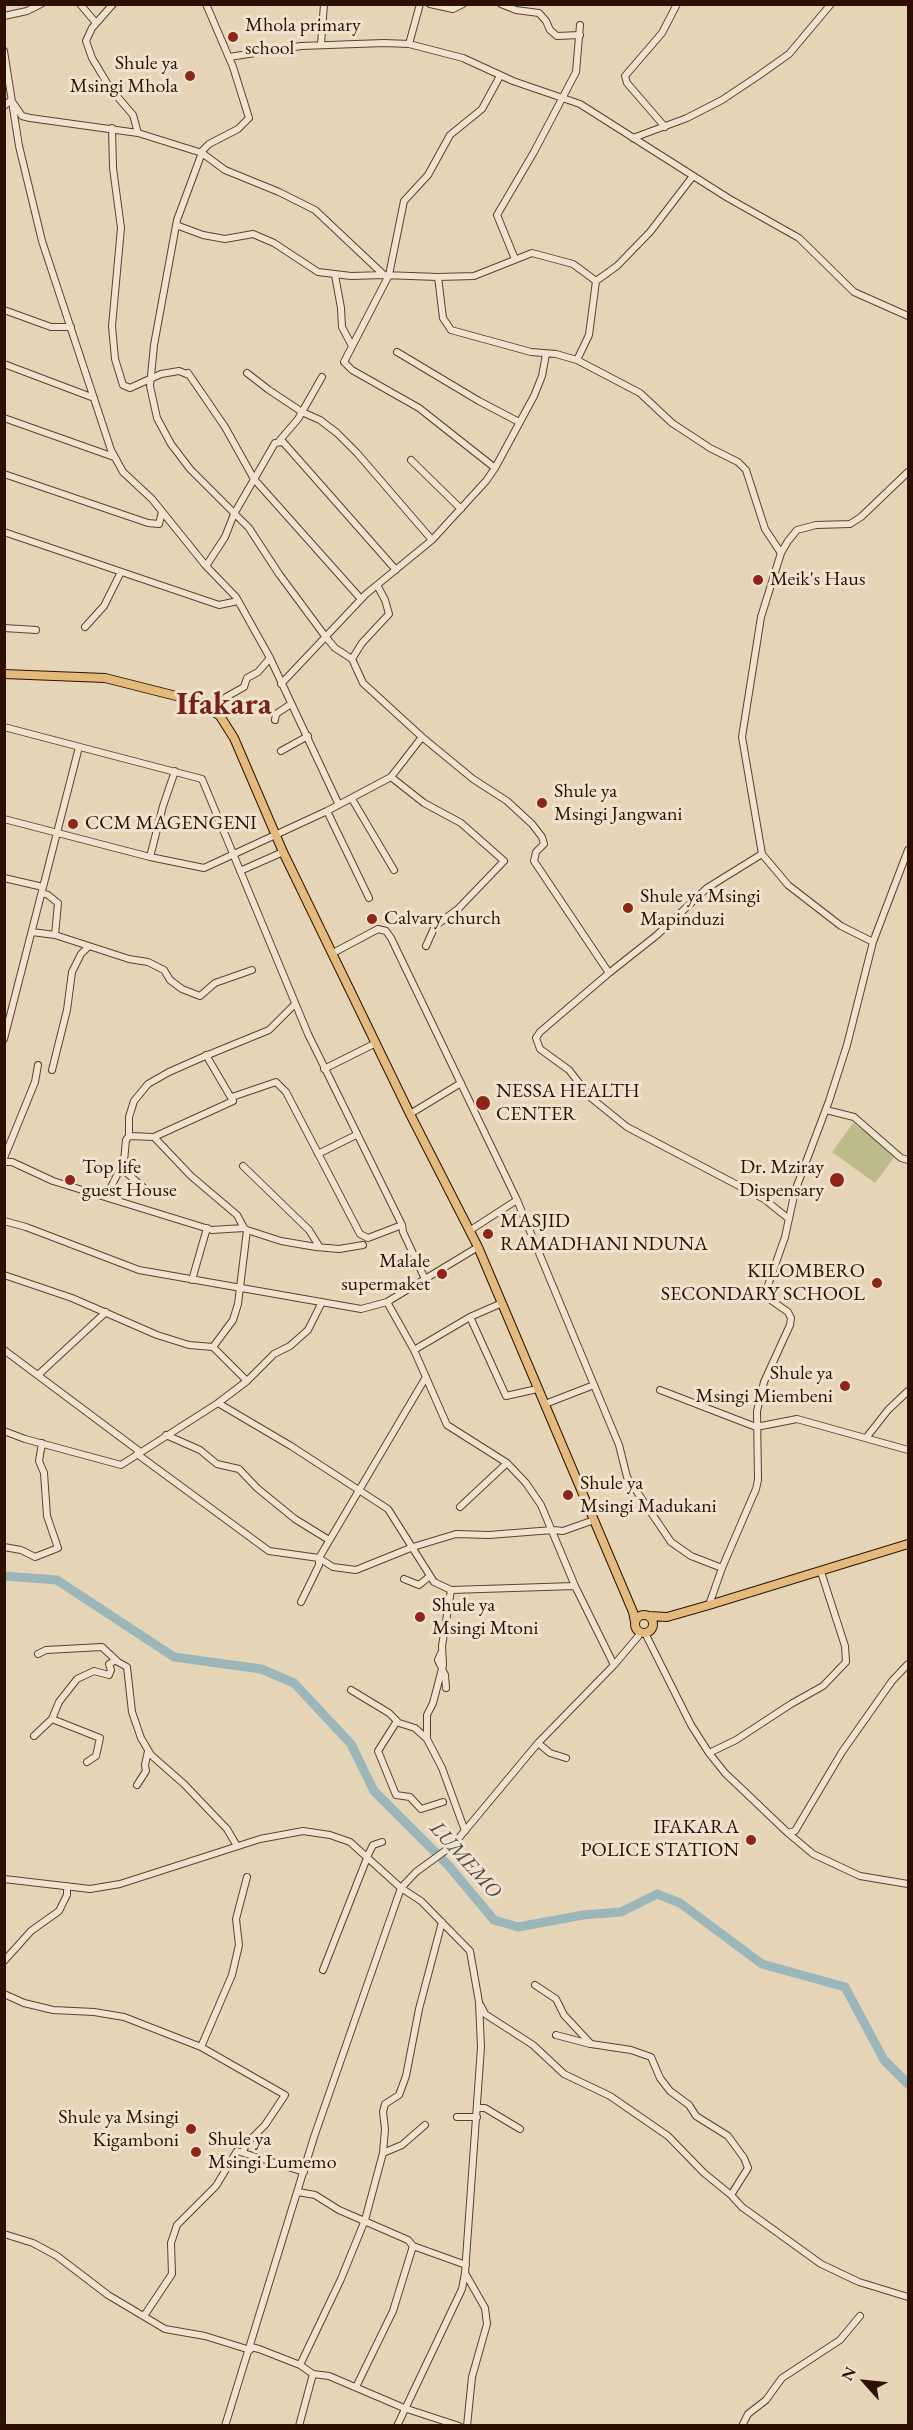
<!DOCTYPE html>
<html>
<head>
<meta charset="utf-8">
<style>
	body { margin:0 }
	#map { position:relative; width:913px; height:2430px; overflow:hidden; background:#e6d4b7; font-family:"EB Garamond",serif }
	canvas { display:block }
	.frame { position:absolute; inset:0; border:6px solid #2d1000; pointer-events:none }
	.north { position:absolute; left:835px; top:2352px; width:60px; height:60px; -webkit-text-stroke:4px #efe3d0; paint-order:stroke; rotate:297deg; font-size:16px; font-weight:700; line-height:24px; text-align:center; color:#2d1000 }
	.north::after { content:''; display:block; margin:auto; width:21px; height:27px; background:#2d1000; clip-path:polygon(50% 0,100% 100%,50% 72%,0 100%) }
</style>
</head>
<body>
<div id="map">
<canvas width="913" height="2430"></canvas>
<div class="frame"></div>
<div class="north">N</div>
</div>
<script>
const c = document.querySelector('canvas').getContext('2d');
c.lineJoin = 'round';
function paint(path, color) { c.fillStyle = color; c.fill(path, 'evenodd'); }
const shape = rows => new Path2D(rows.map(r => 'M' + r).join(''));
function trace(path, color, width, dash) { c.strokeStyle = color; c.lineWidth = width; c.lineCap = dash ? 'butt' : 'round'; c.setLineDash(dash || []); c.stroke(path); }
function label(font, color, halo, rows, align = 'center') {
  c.font = font + ' "EB Garamond",serif'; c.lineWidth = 6; c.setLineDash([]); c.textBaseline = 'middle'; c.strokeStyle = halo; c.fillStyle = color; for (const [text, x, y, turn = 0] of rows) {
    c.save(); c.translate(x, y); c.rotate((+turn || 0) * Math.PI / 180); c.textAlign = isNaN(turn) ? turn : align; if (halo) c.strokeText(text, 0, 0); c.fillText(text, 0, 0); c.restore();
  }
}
paint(shape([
	[853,1123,896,1155,875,1183,832,1152]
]), '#bdbb89');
trace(shape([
	[4,1576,57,1580,174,1657,261,1669,294,1683,351,1744,374,1791,448,1865,494,1920,518,1927,583,1915,621,1912,657,1894,680,1903,762,1964,845,1987,884,2060,908,2084]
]), '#9ab6b8', 9);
const minor = shape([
	[80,4,96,23],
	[113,4,92,28,86,41,92,58,110,88,133,115,138,133],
	[206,4,233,67,249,118,238,129,209,144,203,150,177,220,154,345,150,386,157,418,171,444,190,469,249,528,279,574,325,636,335,648,352,659,363,683,422,737,473,779,507,801,532,824,542,837,544,844,536,852,534,861,609,973],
	[430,4,453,9,463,4],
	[501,4,516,10,539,13,546,21,550,30,557,36,580,35],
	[4,16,27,11,41,4],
	[321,44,324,4],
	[409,44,420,4],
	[4,51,19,146,42,241,111,450,123,472,152,499,206,566,236,597,270,658,338,803],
	[229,57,301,46,384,43,409,44,463,58,513,81,580,104,728,198,799,238,854,292,908,316],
	[4,106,11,100,22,116,30,118,138,133,202,153,225,170,279,192,315,210,384,275,438,277,443,318,451,330,531,352,556,354,577,360,640,393,672,423,710,448,738,462,746,470,765,529,781,553],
	[665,127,627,83,625,76,662,33,677,4],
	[112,128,113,168,121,228,112,326,115,359,123,385,130,388,161,374,179,371,189,375],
	[633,138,687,118,722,100,758,76,789,54,831,4],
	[176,225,203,235,225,239,253,234,274,243,318,272,351,276,384,275],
	[515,259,497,215,534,152,576,72,580,25],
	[335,275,341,308,342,327,352,346],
	[438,277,474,276,532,253,573,264,596,281],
	[4,310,51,327,71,327],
	[397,352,479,401,519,422],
	[577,360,589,335,596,281,617,266,650,232,693,176],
	[4,364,94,398],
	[188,373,225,427,254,479,361,599],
	[247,373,269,390,302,412,320,420,337,433,357,453,432,540],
	[4,418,114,457],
	[283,442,280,440,298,419,322,377],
	[411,460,461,509],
	[495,468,419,408,352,370,344,362,389,275,404,201,428,175,450,135,482,109,500,76],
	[4,474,148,523,159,524,162,512],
	[4,532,219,605,238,601],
	[206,566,225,537,234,514,275,443,283,442,396,570],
	[85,627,104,606,121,572],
	[4,628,36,630],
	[352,659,362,643,389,614,385,600,377,585],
	[281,684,366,594,432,540,486,481,495,468,534,396,542,376,546,354],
	[226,697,244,687,247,678,258,672,270,658],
	[275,720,276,714,291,704],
	[4,727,202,779,308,1034,402,1225,403,1232,425,1279],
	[281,751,308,736],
	[391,777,424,803,461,823,504,861,458,909,435,926,426,946],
	[352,799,394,870],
	[327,811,369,898],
	[4,819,150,857,204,868,327,811,391,777,422,737],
	[762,854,707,888,657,935,609,973,540,1032,536,1038,540,1049,569,1070,590,1097,627,1127,764,1199,789,1219],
	[150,857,163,806,175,771],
	[240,871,283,852],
	[4,878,43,887],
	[42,893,48,895,58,903,55,935],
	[32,932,55,935,129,959,148,962,164,970,170,980,182,989,200,996,215,983,252,970],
	[873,942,841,926,788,885,762,854,742,737,761,617,781,553,788,541,797,530,816,525,850,524,861,517,908,472],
	[333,953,378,929,386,931,391,938,517,1200,619,1445,627,1477,671,1542,691,1556,722,1568],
	[4,1039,79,747],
	[324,1069,376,1043],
	[52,1070,67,1010,72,972,81,954,88,947],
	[233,1101,232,1097,276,1082,286,1092,360,1234,368,1238,402,1225],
	[826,1110,854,1117,901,1158,908,1160],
	[410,1114,461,1083],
	[154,1137,233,1101,206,1055],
	[318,1154,356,1135],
	[4,1158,35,1082,38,1065],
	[4,1162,12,1162,53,1181,212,1230,244,1228],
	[243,1166,309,1230,319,1246],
	[121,1168,144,1188],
	[106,1197,124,1161,126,1140,129,1136],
	[4,1221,26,1227,139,1270,361,1309,387,1302],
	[247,1230,281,1241,316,1247,339,1249,363,1245],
	[469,1231,517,1200],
	[478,1247,387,1302,414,1350,470,1317,502,1303],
	[4,1275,72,1298,157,1335,189,1345,213,1347,247,1381],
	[192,1280,207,1228],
	[470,1317,506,1396,537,1389],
	[213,1347,233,1320,238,1304,247,1230,244,1228,237,1215,191,1176,154,1137,129,1136,129,1117,134,1101,148,1084,169,1072,203,1057,269,1030,295,1004],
	[4,1350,139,1451],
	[414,1350,447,1425,507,1463,526,1483,541,1505,575,1586,614,1665],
	[38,1375,106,1312],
	[660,1390,756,1427,797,1419,908,1450],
	[218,1403,291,1446,388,1509,434,1582,451,1590,575,1586],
	[545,1404,594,1385],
	[4,1431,25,1439,121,1465,218,1403,247,1381,274,1354,290,1346,308,1330,322,1302],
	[166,1435,200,1450,217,1464,239,1469,257,1488,295,1519,329,1540],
	[866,1438,888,1410,908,1391],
	[137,1454,269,1551,319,1558,426,1377],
	[460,1507,507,1463],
	[4,1547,21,1550,35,1557,58,1548,47,1516,44,1473,39,1461,42,1443],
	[404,1579,419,1585,430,1576],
	[451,1590,442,1646,443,1665,433,1703,427,1715,427,1739,442,1768,465,1831],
	[301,1602,319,1565,319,1558,333,1567,356,1570,413,1547,456,1534,489,1535,553,1530,563,1531,594,1520],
	[709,1605,722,1568,756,1489,758,1480,757,1411,764,1382,790,1325,791,1318,788,1312,768,1298,766,1291,785,1237,795,1191,829,1101,847,1045,873,942,908,850],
	[645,1633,691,1725,709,1753,725,1773,788,1833,795,1831,842,1752,892,1681,908,1664],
	[441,1653,438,1660,445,1675,446,1688],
	[38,1654,46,1650,102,1647,118,1662,127,1667,132,1712,141,1738,151,1755,184,1784,227,1829,237,1846],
	[351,1690,389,1713,397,1721,378,1751,396,1795,410,1797,421,1809,443,1802],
	[52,1719,100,1738,96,1756,87,1762],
	[396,1722,415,1728,427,1739],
	[34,1736,52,1719,59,1702,77,1679,94,1671,109,1675,111,1670,109,1664,116,1660],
	[538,1743,550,1753,566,1758],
	[709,1753,736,1740,791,1704,823,1686,846,1662,845,1646,821,1572],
	[137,1785,146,1771,145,1765,148,1751],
	[788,1833,813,1854,860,1876,908,1884],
	[367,1857,373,1845,382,1842],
	[4,1879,90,1889,120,1884,260,1839,303,1831,330,1835,350,1842,401,1888,421,1901,470,1951,479,2002,481,2047,465,2273,462,2289,397,2426],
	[4,1961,31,1931,59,1911,67,1895,67,1886],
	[323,1970,367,1858],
	[535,1985,556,1999,564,2015,591,2044,631,2050,651,2057,660,2078,670,2091,689,2105,696,2116,728,2136,744,2158,748,2168,731,2195],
	[4,1994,24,2003,53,2010,94,2012,124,2017,201,2047,285,2095,265,2125,246,2144,243,2152],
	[481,2006,485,2014,533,2045,564,2074,610,2096,668,2136,704,2173,731,2195,742,2207,821,2264,859,2282,908,2297],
	[556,2035,590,2044],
	[201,2047,232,1975,239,1945,236,1919,247,1877],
	[477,2108,485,2108,520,2129],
	[457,2117,477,2117],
	[383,2153,402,2145,425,2125],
	[298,2192,315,2195,339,2210,408,2240,413,2246,466,2265],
	[4,2234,33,2243,57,2256,108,2295,165,2329,205,2336,250,2350,251,2347,259,2349,300,2365,313,2374,329,2376,404,2408,459,2426],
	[465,2273,485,2308,487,2324,472,2377,467,2426],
	[144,2316,172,2274,171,2243,177,2225,216,2186,237,2151,304,2172],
	[300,2365,341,2279,365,2220,383,2153,385,2129,383,2112,385,2104,399,2095,406,2076,419,2009,442,1922],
	[356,2387,393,2311,413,2246],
	[225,2426,314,2137,401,1888,416,1872,453,1845,538,1743,614,1665,641,1633],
	[299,2426,313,2374],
	[742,2426,748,2414,766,2400,782,2378,840,2340,860,2316]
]);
const major = shape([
	[4,674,105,678,200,702,220,716,234,738,283,852,410,1114,478,1247,633,1612,635,1622],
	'635 1624a9 9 0 1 1 18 0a9 9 0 1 1-18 0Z',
	[649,1616,667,1617,709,1605,908,1544]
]);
trace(minor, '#5b412e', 8);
trace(major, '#2d1000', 10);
trace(minor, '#efe3d0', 6);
trace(major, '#e3ba7c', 8);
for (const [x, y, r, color] of [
	[233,37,6,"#8f2418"],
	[190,76,6,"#8f2418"],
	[758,580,6,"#8f2418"],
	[542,803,6,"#8f2418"],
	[73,824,6,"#8f2418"],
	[628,908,6,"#8f2418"],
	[372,919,6,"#8f2418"],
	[483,1103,8,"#8f2418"],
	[70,1180,6,"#8f2418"],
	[837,1180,8,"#8f2418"],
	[488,1234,6,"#8f2418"],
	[442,1274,6,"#8f2418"],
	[877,1283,6,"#8f2418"],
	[845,1386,6,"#8f2418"],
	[568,1495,6,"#8f2418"],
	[420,1617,6,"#8f2418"],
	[751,1840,6,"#8f2418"],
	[191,2129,6,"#8f2418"],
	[196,2152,6,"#8f2418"]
]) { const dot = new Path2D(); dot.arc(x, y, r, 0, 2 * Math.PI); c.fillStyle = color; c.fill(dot); trace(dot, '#efe3d0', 2); }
label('20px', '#2d1000', '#efe3d0', [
	["Mhola primary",245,26],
	["school",245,49],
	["Shule ya",178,64,"right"],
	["Msingi Mhola",178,87,"right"],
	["Meik's Haus",770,580],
	["Shule ya",554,792],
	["Msingi Jangwani",554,815],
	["CCM MAGENGENI",85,824],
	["Shule ya Msingi",640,897],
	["Mapinduzi",640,920],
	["Calvary church",384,919],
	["NESSA HEALTH",496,1092],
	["CENTER",496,1115],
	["Top life",82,1168],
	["guest House",82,1191],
	["Dr. Mziray",824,1168,"right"],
	["Dispensary",824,1191,"right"],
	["MASJID",500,1222],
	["RAMADHANI NDUNA",500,1245],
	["Malale",430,1262,"right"],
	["supermaket",430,1285,"right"],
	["KILOMBERO",865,1272,"right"],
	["SECONDARY SCHOOL",865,1295,"right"],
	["Shule ya",833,1374,"right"],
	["Msingi Miembeni",833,1397,"right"],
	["Shule ya",580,1484],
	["Msingi Madukani",580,1507],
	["Shule ya",432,1606],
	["Msingi Mtoni",432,1629],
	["IFAKARA",739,1828,"right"],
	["POLICE STATION",739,1851,"right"],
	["Shule ya Msingi",179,2118,"right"],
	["Kigamboni",179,2141,"right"],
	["Shule ya",208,2140],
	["Msingi Lumemo",208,2163]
], 'left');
label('italic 21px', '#534a40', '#efe3d0', [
	["LUMEMO",465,1860,48]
]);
label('bold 32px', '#7a1f14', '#efe3d0', [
	["Ifakara",224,705]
]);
</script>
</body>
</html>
